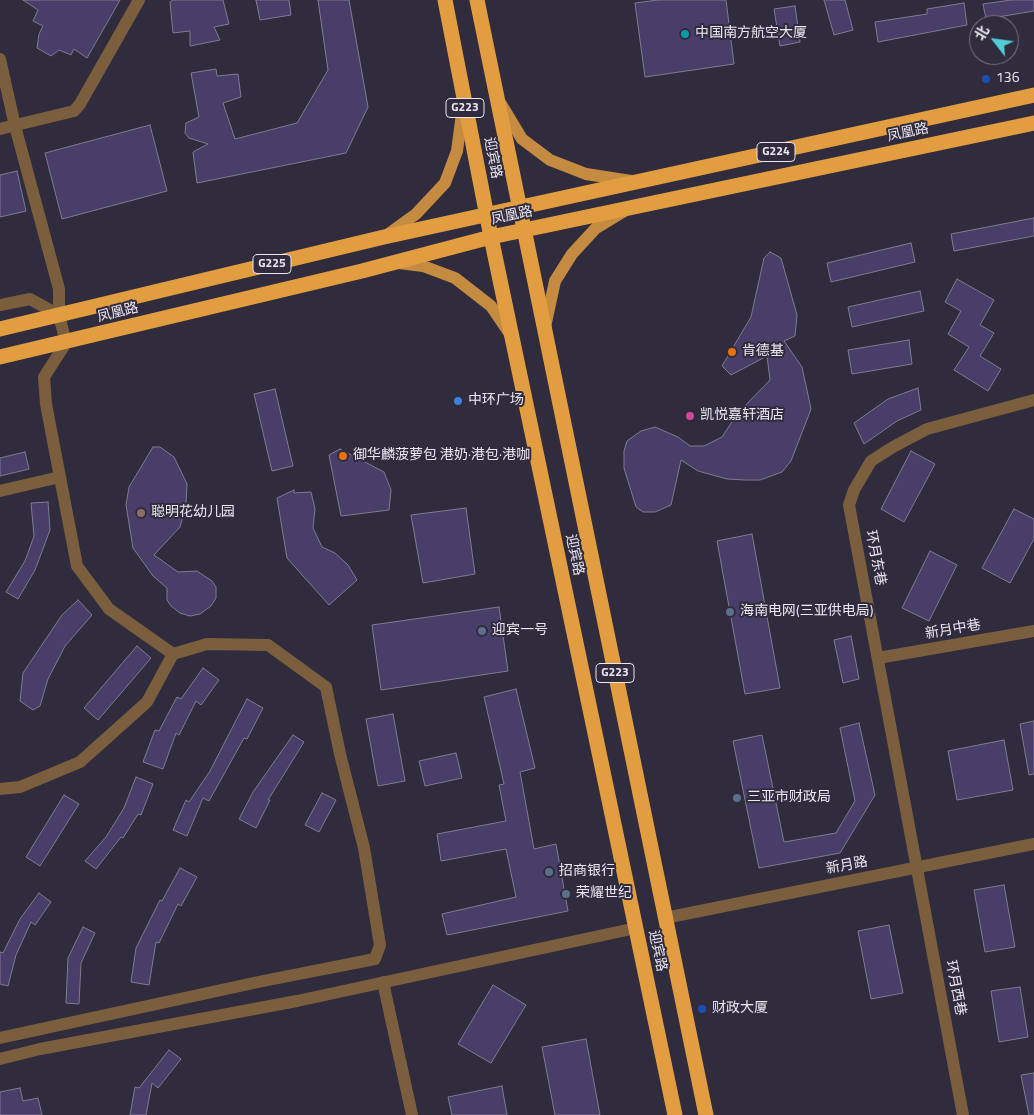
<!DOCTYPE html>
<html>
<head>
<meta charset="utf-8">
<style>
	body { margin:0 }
	#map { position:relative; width:1034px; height:1115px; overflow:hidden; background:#302c3d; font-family:"Titillium Web","Noto Sans SC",sans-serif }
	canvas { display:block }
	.north { position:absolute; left:969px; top:15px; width:50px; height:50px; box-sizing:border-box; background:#302c3d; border:1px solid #7a7785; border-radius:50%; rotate:300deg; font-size:14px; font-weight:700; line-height:20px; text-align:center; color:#eae7f2 }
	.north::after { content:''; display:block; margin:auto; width:18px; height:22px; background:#52ccd5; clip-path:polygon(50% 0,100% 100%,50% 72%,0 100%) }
</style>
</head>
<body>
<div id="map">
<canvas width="1034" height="1115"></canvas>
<div class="north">北</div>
</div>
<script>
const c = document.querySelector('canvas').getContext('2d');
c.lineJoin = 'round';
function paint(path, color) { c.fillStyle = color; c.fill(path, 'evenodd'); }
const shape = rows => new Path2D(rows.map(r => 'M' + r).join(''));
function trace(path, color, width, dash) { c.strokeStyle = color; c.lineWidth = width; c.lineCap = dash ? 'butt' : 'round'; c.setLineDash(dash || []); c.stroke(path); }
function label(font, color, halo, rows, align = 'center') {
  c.font = font + ' "Titillium Web","Noto Sans SC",sans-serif'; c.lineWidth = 4; c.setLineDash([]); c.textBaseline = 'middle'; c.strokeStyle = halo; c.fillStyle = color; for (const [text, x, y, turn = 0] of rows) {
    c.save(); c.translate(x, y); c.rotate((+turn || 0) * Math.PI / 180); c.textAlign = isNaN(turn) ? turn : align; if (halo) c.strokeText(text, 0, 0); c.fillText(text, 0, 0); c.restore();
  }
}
const building = shape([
	[23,0,120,0,87,58,74,49,71,55,59,50,51,56,37,48,39,34,43,26,33,21,38,10,23,0],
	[173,0,223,0,229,24,214,27,220,40,190,46,190,31,173,33,170,2,173,0],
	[256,0,289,0,291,15,260,20,256,0],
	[318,0,349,0,368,107,346,153,197,183,193,152,208,144,189,138,185,133,186,123,199,117,191,73,216,69,217,76,238,74,241,97,223,103,235,139,297,123,328,70,318,0],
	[658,0,726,0,734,64,645,77,635,3,658,0],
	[824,0,845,0,853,30,834,35,824,0],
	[1011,0,1034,0,1034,11,986,19,983,4,1011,0],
	[964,3,967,25,878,42,875,22,927,14,927,9,964,3],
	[795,6,800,42,780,46,774,9,795,6],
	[150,125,167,191,62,219,45,153,150,125],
	[17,171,26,211,0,217,0,175,17,171],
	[1034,218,1034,236,954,251,951,234,1034,218],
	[911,243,915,262,831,282,827,263,911,243],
	[770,252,781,258,797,315,795,336,784,341,802,367,811,409,791,461,782,472,760,480,745,480,727,479,698,471,681,460,671,505,655,512,643,512,636,507,624,468,624,451,627,441,641,431,655,427,678,437,690,446,704,446,722,437,737,414,770,380,767,356,731,375,722,366,751,317,764,258,770,252],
	[957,279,994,300,980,325,994,333,980,356,1001,369,988,391,954,370,969,347,948,334,961,311,945,302,957,279],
	[920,291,924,311,852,327,848,307,920,291],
	[909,340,912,364,852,374,848,350,909,340],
	[918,388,921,410,897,421,864,444,854,423,888,399,918,388],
	[275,389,293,466,272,471,254,394,275,389],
	[153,447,160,447,174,457,187,484,186,505,180,527,154,555,178,572,197,571,212,581,216,587,216,598,211,606,200,614,190,616,180,613,171,606,167,600,167,588,153,576,133,548,126,505,129,487,153,447],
	[340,449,384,472,391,490,389,510,341,516,329,455,340,449],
	[911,451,935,464,904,522,881,509,911,451],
	[25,452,29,469,0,476,0,458,25,452],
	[294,490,294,493,311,492,315,509,313,528,322,547,335,553,348,565,357,580,329,605,287,558,277,498,294,490],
	[48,502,50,530,35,570,18,599,6,592,25,561,34,536,31,503,48,502],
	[466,508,475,574,423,583,411,515,466,508],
	[1014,509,1034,519,1034,539,1010,583,982,568,1014,509],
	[752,534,780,688,745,694,717,541,752,534],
	[930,551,957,565,929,621,902,608,930,551],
	[78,600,92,615,65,646,48,679,40,706,33,710,20,701,23,673,62,615,78,600],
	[499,607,508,671,381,690,372,625,499,607],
	[851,636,859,679,843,683,834,640,851,636],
	[137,646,151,658,98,720,84,708,137,646],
	[203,668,219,680,201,705,196,701,179,735,176,733,163,769,143,762,155,730,159,731,177,697,181,699,203,668],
	[516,689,535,768,520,772,534,849,556,844,568,911,447,935,442,914,516,897,506,849,441,861,437,834,506,821,499,785,504,784,484,697,516,689],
	[247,699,263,708,247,739,244,738,209,801,203,798,187,836,173,830,186,800,189,802,210,771,247,699],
	[393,714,405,781,378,786,366,719,393,714],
	[1034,721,1034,774,1029,775,1020,724,1034,721],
	[859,723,875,795,840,853,759,868,733,741,762,735,784,842,836,833,855,801,840,728,859,723],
	[293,735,304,742,268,800,270,800,256,828,239,819,253,792,293,735],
	[1004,740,1013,790,957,800,948,751,1004,740],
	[456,753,462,778,425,786,419,761,456,753],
	[136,777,153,784,141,815,138,814,123,838,121,837,96,869,85,861,106,837,124,808,136,777],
	[322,793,336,800,319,832,305,825,322,793],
	[64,795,79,804,40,866,26,857,64,795],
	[180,868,197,877,181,906,178,904,159,943,156,942,149,985,131,982,136,948,160,900,162,901,180,868],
	[1004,885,1015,947,985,952,974,890,1004,885],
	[39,893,51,902,35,925,31,922,16,955,8,986,0,984,0,952,3,953,20,919,39,893],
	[889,925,903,993,871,999,858,931,889,925],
	[83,927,95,933,81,963,79,1004,66,1003,68,958,83,927],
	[493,985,526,1005,491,1063,458,1044,493,985],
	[1020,987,1028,1037,999,1042,991,991,1020,987],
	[586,1039,600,1115,555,1115,542,1047,586,1039],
	[169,1050,181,1059,158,1088,152,1083,146,1115,130,1115,135,1087,139,1088,169,1050],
	[1034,1073,1034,1115,1029,1115,1021,1075,1034,1073],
	[502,1086,507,1115,452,1115,448,1097,502,1086],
	[20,1088,23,1101,38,1098,42,1115,0,1115,0,1092,20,1088]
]);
paint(building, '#493d69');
trace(building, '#807b8f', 1);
trace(shape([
	[0,59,15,126,59,289,59,315,66,343,44,377,46,404,77,566,109,609,173,654,147,702,80,762,20,787,0,789],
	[0,129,74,111,80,104,139,0],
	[0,305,30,299,59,315],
	[0,491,60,477],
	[878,658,1034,631],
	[665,918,1034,844],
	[383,982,412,1115],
	[0,1038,263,981,375,959,380,945,364,848,340,754,326,687,268,645,207,644,173,654],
	[0,1059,40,1049,297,1001,636,928],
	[963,1115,849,505,854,490,871,461,893,447,927,429,1034,400]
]), '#7b5e3d', 12);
trace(shape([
	[501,104,522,139,550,160,586,174,631,181],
	[387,235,416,214,445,183,457,151,463,106],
	[399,263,423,266,455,278,491,306,510,334],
	[545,327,555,281,572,254,596,228,624,211]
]), '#c58b41', 12);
trace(shape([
	[445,0,491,237,675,1115],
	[477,0,706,1115],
	[0,329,384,237,1034,95],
	[0,357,362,271,491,237,1034,123]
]), '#e29d40', 15);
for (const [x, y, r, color] of [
	[685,34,5,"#0f9aa8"],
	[986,79,5,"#1a4fb4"],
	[732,352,5,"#e8710a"],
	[458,401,5,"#3f7fe0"],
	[690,416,5,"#d1479c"],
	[343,456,5,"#e8710a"],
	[141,513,5,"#8d6e63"],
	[730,612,5,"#5c6f8a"],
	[482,631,5,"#5c6f8a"],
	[737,798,5,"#5c6f8a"],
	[549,872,5,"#5c6f8a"],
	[566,894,5,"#5c6f8a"],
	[702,1009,5,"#1a4fb4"]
]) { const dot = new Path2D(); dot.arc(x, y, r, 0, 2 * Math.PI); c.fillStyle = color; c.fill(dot); trace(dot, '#302c3d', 2); }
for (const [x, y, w] of [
	[465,108,38],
	[776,152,38],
	[272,264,38],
	[615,673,38]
]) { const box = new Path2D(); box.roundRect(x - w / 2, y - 9.5, w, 19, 4); c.fillStyle = '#302c3d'; c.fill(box); trace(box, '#eae7f2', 1); }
label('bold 12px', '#eae7f2', null, [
	["G223",465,108],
	["G224",776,152],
	["G225",272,264],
	["G223",615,673]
]);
label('14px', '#eae7f2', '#302c3d', [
	["中国南方航空大厦",695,34],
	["136",996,79],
	["肯德基",742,352],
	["中环广场",468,401],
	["凯悦嘉轩酒店",700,416],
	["御华麟菠萝包 港奶·港包·港咖",353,456],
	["聪明花幼儿园",151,513],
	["海南电网(三亚供电局)",740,612],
	["迎宾一号",492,631],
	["三亚市财政局",747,798],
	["招商银行",559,872],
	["荣耀世纪",576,894],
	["财政大厦",712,1009]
], 'left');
label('14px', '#eae7f2', '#302c3d', [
	["凤凰路",908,133,-12],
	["迎宾路",492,158,79],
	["凤凰路",512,216,-12],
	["凤凰路",118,313,-14],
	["迎宾路",574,555,78],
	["环月东巷",875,558,79],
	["新月中巷",953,630,-10],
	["新月路",847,866,-11],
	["迎宾路",657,951,78],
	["环月西巷",955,988,79]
]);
</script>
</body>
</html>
